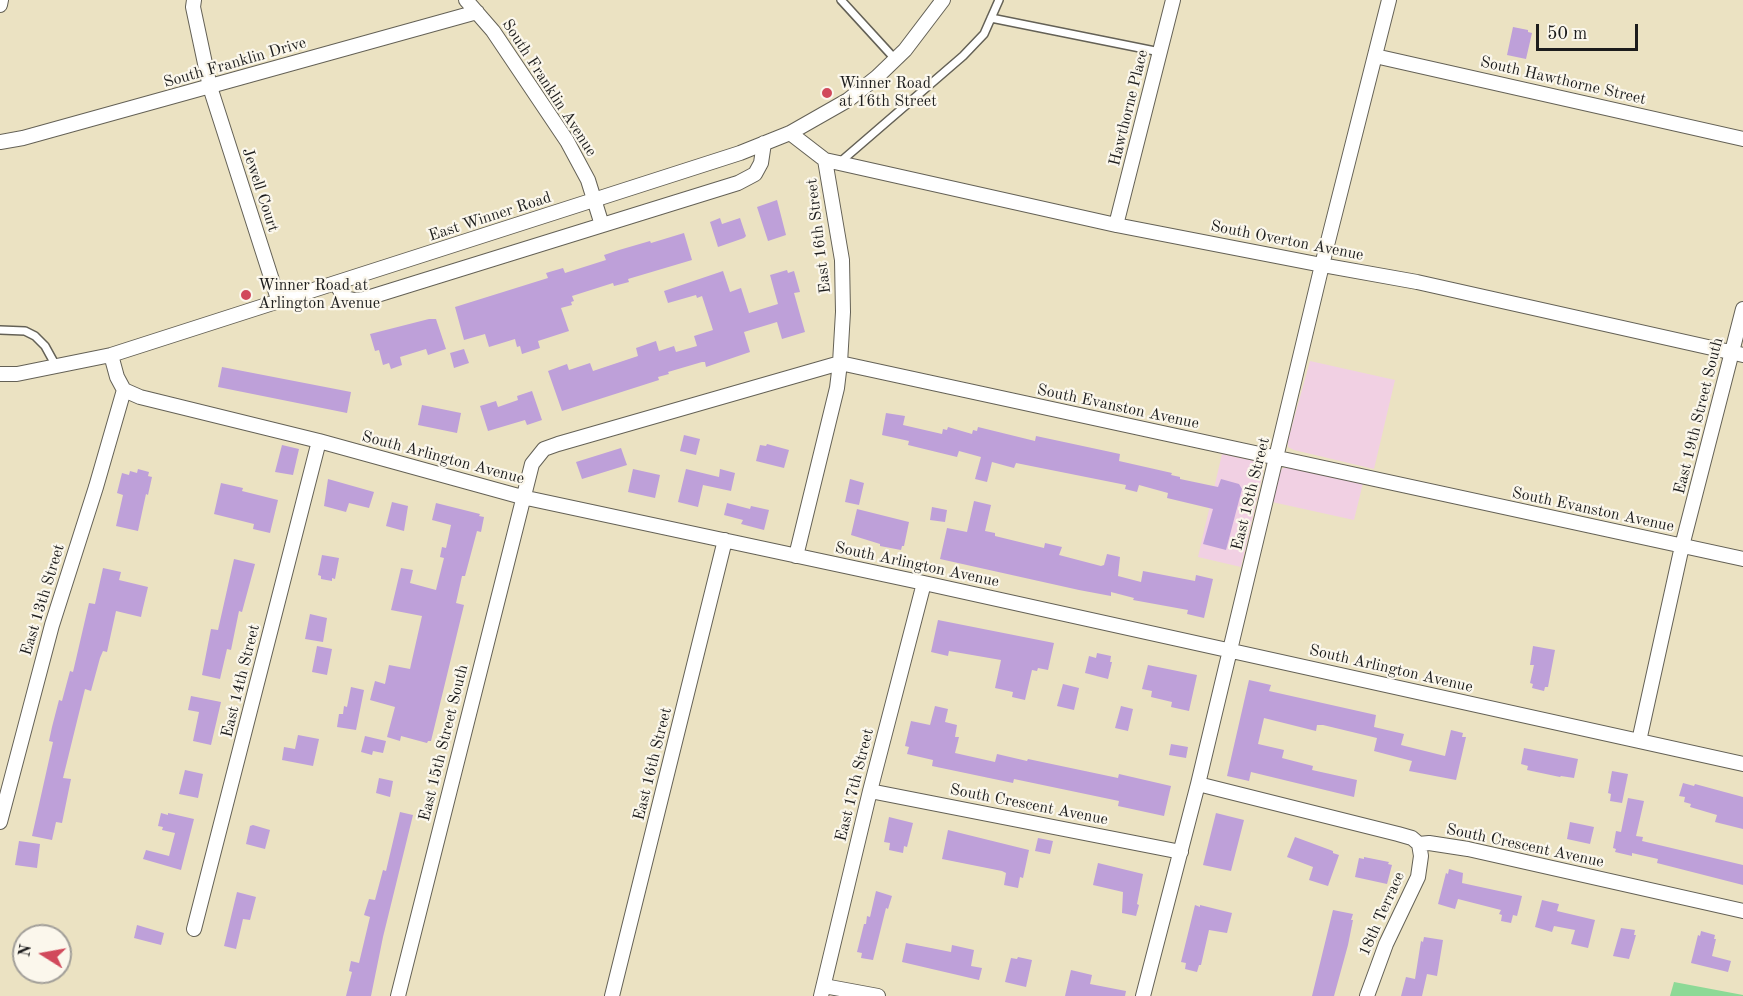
<!DOCTYPE html>
<html>
<head>
<meta charset="utf-8">
<style>
	body { margin:0 }
	#map { position:relative; width:1743px; height:996px; overflow:hidden; background:#ebe2c2; font-family:"Old Standard TT",serif }
	canvas { display:block }
	.north { position:absolute; left:12px; top:924px; width:60px; height:60px; box-sizing:border-box; background:#fbf7ec; border:2px solid #a29f99; border-radius:50%; rotate:281deg; font-size:16px; font-weight:700; line-height:24px; text-align:center; color:#1c1c1c }
	.north::after { content:''; display:block; margin:auto; width:21px; height:27px; background:#d1495b; clip-path:polygon(50% 0,100% 100%,50% 72%,0 100%) }
	.scale { position:absolute; left:1536px; top:24px; width:102px; height:27px; box-sizing:border-box; border:3px solid #1c1c1c; border-top:0; padding-left:8px; font-size:18px; line-height:21px; white-space:nowrap; color:#1c1c1c; -webkit-text-stroke:4px #fbf7ec; paint-order:stroke }
</style>
</head>
<body>
<div id="map">
<canvas width="1743" height="996"></canvas>
<div class="north">N</div>
<div class="scale">50 m</div>
</div>
<script>
const c = document.querySelector('canvas').getContext('2d');
c.lineJoin = 'round';
function paint(path, color) { c.fillStyle = color; c.fill(path, 'evenodd'); }
const shape = rows => new Path2D(rows.map(r => 'M' + r).join(''));
function trace(path, color, width, dash) { c.strokeStyle = color; c.lineWidth = width; c.lineCap = dash ? 'butt' : 'round'; c.setLineDash(dash || []); c.stroke(path); }
function label(font, color, halo, rows, align = 'center') {
  c.font = font + ' "Old Standard TT",serif'; c.lineWidth = 4.5; c.setLineDash([]); c.textBaseline = 'middle'; c.strokeStyle = halo; c.fillStyle = color; for (const [text, x, y, turn = 0] of rows) {
    c.save(); c.translate(x, y); c.rotate((+turn || 0) * Math.PI / 180); c.textAlign = isNaN(turn) ? turn : align; if (halo) c.strokeText(text, 0, 0); c.fillText(text, 0, 0); c.restore();
  }
}
paint(shape([
	[1310,361,1395,380,1374,469,1294,450,1288,447,1288,440],
	[1222,454,1259,462,1262,465,1263,473,1241,567,1198,557],
	[1288,467,1363,483,1354,520,1272,502,1279,473,1283,468]
]), '#f1d0e3');
paint(shape([
	[1674,982,1743,995,1743,996,1670,996]
]), '#8dd996');
paint(shape([
	[1513,27,1528,30,1528,32,1532,33,1526,59,1507,55],
	[777,200,786,235,768,241,757,207],
	[720,218,722,224,740,218,746,236,744,238,718,247,710,222],
	[684,233,692,260,628,279,629,282,614,286,613,283,572,296,574,301,571,302,572,305,561,308,569,331,538,341,540,348,522,354,520,346,517,347,515,339,489,347,485,334,464,340,455,307,548,278,546,273,563,268,565,273,606,260,604,255,619,250,650,241,651,243],
	[787,270,788,273,794,271,800,292,794,293,805,332,782,339,777,322,744,332,750,352,706,367,705,362,702,362,668,372,669,374,658,377,659,380,562,411,548,371,567,364,569,370,590,363,593,371,638,356,636,348,656,341,659,351,674,346,676,352,697,346,694,336,713,330,702,296,697,298,696,295,668,303,664,291,723,271,730,292,741,288,749,313,778,304,770,275],
	[429,319,436,319,446,349,428,355,426,349,400,357,402,365,391,369,389,363,383,365,379,350,375,351,370,334],
	[464,349,469,363,454,368,450,353],
	[222,367,351,392,347,413,218,387],
	[532,391,542,420,527,425,525,420,488,431,480,406,496,401,498,407,518,400,517,396],
	[422,405,461,413,457,433,418,425],
	[886,413,905,416,903,425,942,434,943,429,947,430,948,427,972,434,973,430,977,431,978,427,1035,441,1036,436,1120,454,1119,461,1172,473,1171,475,1180,477,1180,479,1218,487,1221,479,1239,484,1242,489,1226,550,1203,544,1213,509,1167,498,1168,493,1139,485,1137,492,1125,489,1126,485,1016,463,1014,468,992,462,987,482,975,479,981,457,959,451,957,457,908,445,909,441,882,435],
	[684,435,700,439,696,455,680,451],
	[767,444,789,450,784,468,756,461,760,445,766,446],
	[282,445,299,449,293,475,275,472],
	[621,448,627,465,582,479,576,462],
	[138,469,149,472,148,476,152,477,148,495,146,494,138,531,116,526,123,495,117,493,122,473,129,475,130,471,137,473],
	[633,469,660,475,655,498,628,492],
	[686,469,719,477,720,469,735,473,731,491,703,485,698,507,678,502],
	[328,479,374,492,369,508,349,503,346,512,324,506],
	[850,479,864,483,859,505,845,502],
	[221,483,243,488,242,491,278,500,270,533,253,529,254,524,214,514],
	[974,501,991,505,985,531,995,533,995,536,1044,548,1045,543,1062,547,1059,555,1101,566,1104,565,1107,554,1120,557,1118,576,1141,582,1143,571,1195,581,1196,575,1213,579,1204,618,1187,614,1188,610,1133,600,1134,598,1111,592,1111,596,1079,590,940,559,947,528,967,532],
	[392,502,408,506,404,531,386,526],
	[436,503,480,514,479,516,484,517,481,532,477,531,465,576,462,576,456,603,464,605,431,741,428,741,427,743,401,736,400,741,387,737,395,707,370,700,375,681,385,684,389,665,410,669,422,616,391,610,401,568,413,570,410,583,436,590,444,558,440,557,442,547,446,548,451,525,432,520],
	[727,503,750,509,751,506,769,510,764,530,741,524,743,520,724,515],
	[932,507,947,510,945,522,930,520],
	[857,509,909,522,904,546,902,546,901,550,880,546,880,544,851,535],
	[322,555,339,558,335,579,332,578,332,581,321,579,321,576,318,575],
	[234,559,255,564,242,612,239,611,231,650,227,649,220,679,202,675,211,629,218,630],
	[103,568,121,572,119,580,148,587,142,612,141,617,116,611,107,652,103,651,100,658,91,691,85,689,78,717,63,778,71,779,62,823,56,822,52,840,32,836,53,742,49,741,52,727,59,700,62,701,70,671,73,672,89,603,95,604],
	[310,614,327,618,323,642,305,639],
	[938,620,1054,643,1048,670,1038,668,1037,671,1032,670,1025,700,1012,697,1013,692,995,688,1001,660,949,651,948,656,931,652],
	[317,646,332,649,327,675,312,672],
	[1533,646,1555,650,1548,687,1545,687,1544,691,1532,688,1533,684,1530,683,1534,665,1530,665],
	[1097,653,1111,656,1110,662,1112,662,1108,679,1085,673,1089,656,1096,658],
	[1148,665,1197,675,1189,711,1171,707,1172,702,1151,697,1152,691,1142,689],
	[1249,680,1271,685,1269,691,1376,715,1374,727,1404,734,1401,745,1445,756,1451,730,1463,733,1462,737,1466,737,1456,780,1409,771,1412,761,1374,751,1377,738,1323,725,1317,725,1316,731,1264,718,1258,744,1284,750,1282,758,1313,766,1312,770,1357,780,1354,797,1251,772,1249,781,1227,776],
	[1063,684,1079,688,1074,710,1057,706],
	[351,687,364,690,356,730,337,727,339,714,343,714,344,706,347,707],
	[191,696,221,702,211,745,193,741,199,712,188,710],
	[935,706,948,709,945,722,957,725,955,737,959,737,955,753,995,762,997,754,1027,761,1028,759,1118,778,1119,774,1171,786,1164,816,1118,806,1119,801,1014,779,1013,783,932,766,933,760,907,754,909,747,905,746,911,721,930,725],
	[1121,706,1133,709,1128,731,1115,728],
	[298,735,319,739,313,766,282,760,284,747,295,749],
	[365,736,386,741,383,753,373,751,372,755,361,752],
	[1171,744,1188,747,1186,758,1169,755],
	[1524,748,1578,759,1574,778,1561,776,1560,777,1527,770,1528,766,1521,764],
	[185,770,203,774,198,798,179,794],
	[1612,771,1628,774,1622,803,1610,801,1611,794,1608,793],
	[379,778,393,781,390,797,376,793],
	[1683,783,1694,786,1695,784,1743,797,1743,829,1715,822,1717,815,1690,807,1691,804,1684,802,1685,797,1679,796],
	[1628,798,1644,801,1636,836,1643,837,1642,841,1743,865,1743,885,1657,863,1658,859,1632,853,1632,856,1615,852,1616,849,1613,848,1616,831,1621,832],
	[400,812,413,815,383,937,371,996,346,996,352,972,349,971,351,961,359,963,370,917,364,915,369,899,375,900,383,870,386,871],
	[161,813,168,815,168,813,194,819,181,870,143,859,146,850,169,856,175,833,162,830,163,827,158,826],
	[1216,813,1244,820,1231,871,1203,865],
	[889,817,913,823,907,847,904,846,903,853,889,850,890,843,884,842],
	[1570,822,1594,827,1590,844,1567,839],
	[253,825,270,830,265,849,246,844,250,826],
	[948,830,1029,850,1023,878,1020,877,1018,888,1004,885,1006,873,1002,871,942,859],
	[1295,837,1333,851,1333,853,1339,855,1328,886,1309,880,1313,867,1287,857],
	[1038,838,1053,841,1050,854,1035,851],
	[19,841,40,844,37,868,15,865],
	[1364,857,1389,862,1388,864,1392,865,1387,884,1355,877,1359,858,1364,859],
	[1098,863,1143,874,1137,904,1139,905,1136,916,1122,913,1123,892,1093,885],
	[1449,869,1463,873,1462,883,1522,896,1517,916,1513,915,1511,923,1501,921,1502,915,1499,914,1501,910,1458,899,1455,909,1438,904,1446,873,1448,874],
	[876,891,892,896,888,909,886,908,873,960,861,958,862,953,857,952,864,924,866,924,867,916,870,917],
	[237,892,256,897,250,920,243,919,236,949,224,946],
	[1542,900,1559,904,1557,911,1595,920,1588,948,1571,944,1575,930,1554,926,1552,932,1535,927],
	[1195,905,1200,907,1200,905,1232,913,1227,933,1209,930,1201,965,1199,965,1197,972,1185,969,1186,963,1181,962],
	[1333,910,1353,914,1351,920,1353,920,1348,945,1334,996,1312,996],
	[137,925,164,933,161,945,134,938],
	[1621,928,1635,930,1634,935,1636,935,1629,959,1613,956],
	[1701,931,1715,935,1714,939,1716,939,1712,956,1731,961,1728,972,1691,963,1698,935,1700,936],
	[1424,937,1443,940,1437,976,1427,974,1422,996,1401,996,1406,977,1415,979,1421,941,1423,942],
	[906,943,951,952,952,945,974,950,971,966,982,968,979,980,902,962],
	[1018,957,1032,960,1026,987,1005,982,1011,958,1017,959],
	[1071,970,1092,975,1090,984,1126,991,1125,996,1065,996]
]), '#bea0d9');
const service = shape([
	[841,0,895,59],
	[991,18,1160,52],
	[839,163,963,56,984,34,999,0],
	[0,330,25,331,35,336,45,346,56,366]
]);
const minor = shape([
	[194,0,193,7,210,87,279,302],
	[466,0,493,31,567,141,588,180,602,225],
	[0,5,1,0],
	[1375,56,1743,139],
	[790,133,825,160,839,163,1116,225,1322,265,1417,282,1743,355],
	[0,142,23,138,477,12],
	[1116,225,1173,0],
	[336,284,345,298,354,300,364,299,738,183,755,174,761,163,764,143],
	[111,355,117,377,124,390,140,397,319,441,522,497,924,583,1743,764],
	[0,374,17,374,111,355,740,153,790,133,848,100,877,77,905,50,943,0],
	[796,556,837,388,840,363,843,312,842,260,825,160],
	[1639,741,1682,546,1743,309],
	[1198,784,1398,834,1412,838,1419,844,1429,843,1468,849,1743,911],
	[870,791,1181,852],
	[0,822,52,625,96,487,124,390],
	[194,929,319,441],
	[824,986,878,996],
	[398,996,532,464,544,449,558,444,840,363,1743,559],
	[612,996,725,540],
	[821,996,870,791,924,583],
	[1143,996,1198,784,1322,265,1389,0],
	[1367,996,1386,944,1418,877,1421,856,1419,844]
]);
trace(service, '#646156', 10);
trace(minor, '#646156', 16);
trace(service, '#fff', 7);
trace(minor, '#fff', 14);
for (const [x, y, r, color] of [
	[827,93,6,"#d1495b"],
	[246,295,6,"#d1495b"]
]) { const dot = new Path2D(); dot.arc(x, y, r, 0, 2 * Math.PI); c.fillStyle = color; c.fill(dot); trace(dot, '#fbf7ec', 2); }
label('16px', '#1c1c1c', '#fbf7ec', [
	["South Franklin Drive",235,63,-16],
	["South Hawthorne Street",1563,81,13],
	["South Franklin Avenue",549,88,57],
	["Hawthorne Place",1129,108,-76],
	["Jewell Court",260,190,72],
	["East Winner Road",490,217,-18],
	["East 16th Street",819,236,-97],
	["South Overton Avenue",1287,241,11],
	["South Evanston Avenue",1118,407,12],
	["East 19th Street South",1699,416,-76],
	["South Arlington Avenue",443,458,15],
	["East 18th Street",1251,494,-76],
	["South Evanston Avenue",1593,510,12],
	["South Arlington Avenue",917,565,12],
	["East 13th Street",43,600,-73],
	["South Arlington Avenue",1391,669,13],
	["East 14th Street",241,681,-76],
	["East 15th Street South",444,743,-76],
	["East 16th Street",653,764,-76],
	["East 17th Street",855,785,-76],
	["South Crescent Avenue",1029,805,11],
	["South Crescent Avenue",1525,846,12],
	["18th Terrace",1382,914,-66]
]);
label('16px', '#1c1c1c', '#fbf7ec', [
	["Winner Road",839,84],
	["at 16th Street",839,102],
	["Winner Road at",258,286],
	["Arlington Avenue",258,304]
], 'left');
</script>
</body>
</html>
